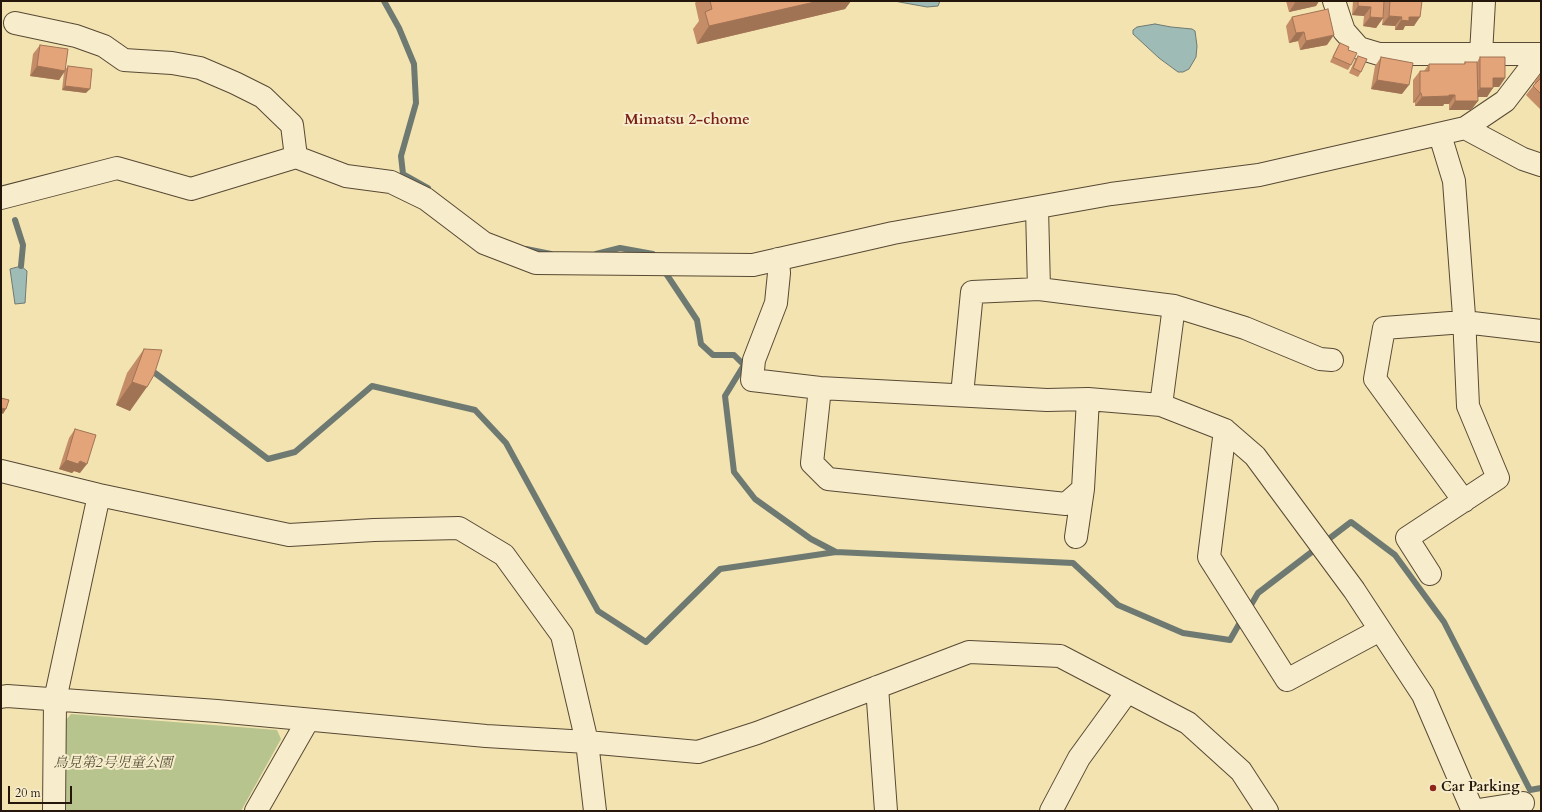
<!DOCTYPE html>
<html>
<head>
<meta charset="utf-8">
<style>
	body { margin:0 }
	#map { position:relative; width:1542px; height:812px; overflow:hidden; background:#f2e3b1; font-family:Cardo,serif }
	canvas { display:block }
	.frame { position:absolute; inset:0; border:2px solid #24160b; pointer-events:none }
	.scale { position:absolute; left:8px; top:786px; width:64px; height:18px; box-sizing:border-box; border:2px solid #24160b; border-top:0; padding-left:5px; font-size:12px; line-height:14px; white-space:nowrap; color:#24160b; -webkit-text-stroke:3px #f7edcc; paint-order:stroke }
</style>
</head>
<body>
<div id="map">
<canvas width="1542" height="812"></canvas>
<div class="frame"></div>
<div class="scale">20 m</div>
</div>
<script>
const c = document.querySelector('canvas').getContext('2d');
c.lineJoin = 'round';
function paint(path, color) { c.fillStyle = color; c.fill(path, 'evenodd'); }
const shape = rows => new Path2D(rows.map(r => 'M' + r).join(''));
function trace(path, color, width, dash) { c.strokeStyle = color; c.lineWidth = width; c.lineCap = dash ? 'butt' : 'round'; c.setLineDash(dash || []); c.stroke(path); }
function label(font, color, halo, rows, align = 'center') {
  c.font = font + ' Cardo,"Noto Serif JP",serif'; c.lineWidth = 4; c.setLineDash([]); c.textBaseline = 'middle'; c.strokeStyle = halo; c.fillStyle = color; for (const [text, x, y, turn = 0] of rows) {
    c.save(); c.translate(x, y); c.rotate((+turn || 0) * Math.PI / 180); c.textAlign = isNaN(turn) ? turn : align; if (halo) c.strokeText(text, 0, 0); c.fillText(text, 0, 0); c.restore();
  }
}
paint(shape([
	[71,714,277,730,281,739,241,811,64,811,65,721]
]), '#b8c48e');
const water = shape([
	[894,1,940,1,938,6,927,7,894,1],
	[1155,24,1171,27,1192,29,1195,31,1197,46,1196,57,1189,69,1183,72,1178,72,1159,58,1133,34,1133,30,1137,27,1155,24],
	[21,266,27,271,25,303,15,304,10,269,21,266]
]);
paint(water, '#9fbbb6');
trace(water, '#6e7972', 1);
trace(shape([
	[384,1,399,28,414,64,416,103,401,156,403,174,428,188],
	[15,220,23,245,21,266],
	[526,249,551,254],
	[596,254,620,248,653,254,654,256],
	[663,269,697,320,701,344,713,355,734,355,744,365,725,396,734,472,755,499,811,539,836,552],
	[155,373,268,459,295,452,372,386,475,410,506,443,598,611,646,642,720,569,836,552,1073,563,1118,605,1183,633,1230,640,1242,619],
	[1248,610,1258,593,1351,522,1395,555,1444,622,1530,790,1541,788]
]), '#6e7972', 6);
const minor = shape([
	[1334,1,1344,31,1359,48,1379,54,1541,54],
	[15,23,76,36,104,46,124,60,172,63,200,68,235,83,263,97,292,125,296,157],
	[1481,54,1484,1],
	[1465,128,1523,159,1541,165],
	[1,198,117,168,191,189,296,157,346,176,391,182,426,199,484,243,536,263,753,265,893,233,1111,194,1259,175,1465,128,1505,101,1541,54],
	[1037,208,1039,289],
	[778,259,779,273,776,303,754,360,752,380,820,388,1047,400,1088,399,1161,405,1225,430,1255,456,1354,590,1423,695,1473,811],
	[820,388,812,463,828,479,1066,504,1083,489,1088,399],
	[962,395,972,292,1039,289,1174,306,1245,328,1320,359,1332,360],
	[1161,405,1174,306],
	[1225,430,1209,557,1287,680,1380,630],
	[1,471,99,495,289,535,374,530,459,528,504,555,562,635,587,742,595,811],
	[1464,501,1375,379,1384,328,1464,322,1541,331],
	[1076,537,1083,489],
	[1430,574,1407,538,1498,478,1468,406,1464,316,1454,181,1440,135],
	[877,687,886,811],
	[1,697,7,696,217,711,486,736,587,742,698,752,757,733,969,652,1060,656,1188,723,1241,771,1267,811],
	[54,811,55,700,99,495],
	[256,811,308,720],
	[1051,811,1079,758,1127,692],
	[1472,811,1523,803]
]);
trace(minor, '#584934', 24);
trace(minor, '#f7edcc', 22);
paint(shape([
	[697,1,851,1,845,9,697,44,693,29,699,21,695,3],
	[1286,1,1319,1,1316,6,1289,12],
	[1353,1,1422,1,1414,26,1405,26,1403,30,1395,30,1395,26,1382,25,1384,8,1383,18,1376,28,1363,26,1364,16,1352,15],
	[1292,17,1327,45,1300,50,1298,41,1289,43,1286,26],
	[1340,43,1348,50,1351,65,1348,70,1330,62,1337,48],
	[40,45,65,70,68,66,86,93,62,90,64,72,59,80,30,76,33,54],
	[1358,56,1361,72,1358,77,1349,73,1355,60],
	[1381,57,1402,94,1371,89,1375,66],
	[1480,57,1505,78,1499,87,1493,87,1487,97,1478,97,1478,101,1471,110,1449,110,1449,104,1444,104,1443,106,1415,106,1415,102,1413,103,1413,80,1420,71,1424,71,1429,64,1464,64,1465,62,1477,62],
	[1541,73,1541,110,1526,95,1533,86,1535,83,1534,82],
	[144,349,130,411,116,405,127,373],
	[75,429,80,473,74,471,72,473,59,469,69,438]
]), '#c48d68');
paint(shape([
	[819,1,851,1,845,9,697,44,709,26],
	[1304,1,1319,1,1316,6,1289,12,1295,3],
	[1358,6,1371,7,1364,16,1352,15],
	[1389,16,1402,17,1395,26,1382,25],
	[1370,17,1383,18,1376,28,1363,26],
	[1409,17,1420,17,1414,26,1405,26,1403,30,1395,30,1401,20],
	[1304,32,1298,41,1289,43,1296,33],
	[1334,35,1327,45,1300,50,1306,41],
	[37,66,65,71,59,80,30,76],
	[1493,78,1505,78,1499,87,1487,87],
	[1377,80,1409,85,1402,94,1371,89],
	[65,86,90,89,86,93,62,90],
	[1480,88,1493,88,1487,97,1474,97],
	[1420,93,1421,93,1415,102,1413,103],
	[1449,95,1455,95,1449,104,1444,104,1443,106,1415,106,1422,97],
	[1455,101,1478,101,1471,110,1449,110],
	[132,382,147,387,130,411,116,405],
	[1,408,6,409,3,414,1,413],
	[66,460,80,461,87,464,80,473,74,471,72,473,59,469]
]), '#a07355');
const building = shape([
	[710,1,819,1,709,26,705,12,712,9,710,1],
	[1295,1,1304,1,1295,3,1295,1],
	[1358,1,1384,1,1383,18,1370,17,1371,7,1358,6,1358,1],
	[1390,1,1422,1,1420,17,1409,17,1409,21,1401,20,1402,17,1389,16,1390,1],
	[1328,9,1334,35,1306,41,1304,32,1296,33,1292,17,1328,9],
	[1340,43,1349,47,1348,50,1357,53,1351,65,1333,57,1340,43],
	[40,45,68,49,65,71,37,66,40,45],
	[1358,56,1367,59,1361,72,1353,68,1358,56],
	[1381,57,1413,63,1409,85,1377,80,1381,57],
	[1480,57,1505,57,1505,78,1493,78,1493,88,1480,88,1480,57],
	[1465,62,1477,62,1478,101,1455,101,1455,95,1449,95,1449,96,1422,97,1421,93,1420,93,1420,71,1429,71,1429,64,1465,64,1465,62],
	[68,66,92,69,90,89,65,86,68,66],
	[1541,78,1541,94,1533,86,1541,78],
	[144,349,162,350,154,375,147,387,132,382,144,349],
	[1,398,9,400,6,409,1,408,1,398],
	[75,429,96,435,87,464,80,461,78,464,66,460,75,429]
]);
paint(building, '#e4a479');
trace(building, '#a07355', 1);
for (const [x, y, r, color] of [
	[1433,788,4,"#8f2418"]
]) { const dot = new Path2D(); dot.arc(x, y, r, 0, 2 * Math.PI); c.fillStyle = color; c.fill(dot); trace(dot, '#f7edcc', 1.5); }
label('italic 14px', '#585339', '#f7edcc', [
	["鳥見第2号児童公園",113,764]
]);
label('bold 14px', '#24160b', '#f7edcc', [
	["Car Parking",1441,788]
], 'left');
label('bold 15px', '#7a1f14', '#f7edcc', [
	["Mimatsu 2-chome",687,121]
]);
</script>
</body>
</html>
